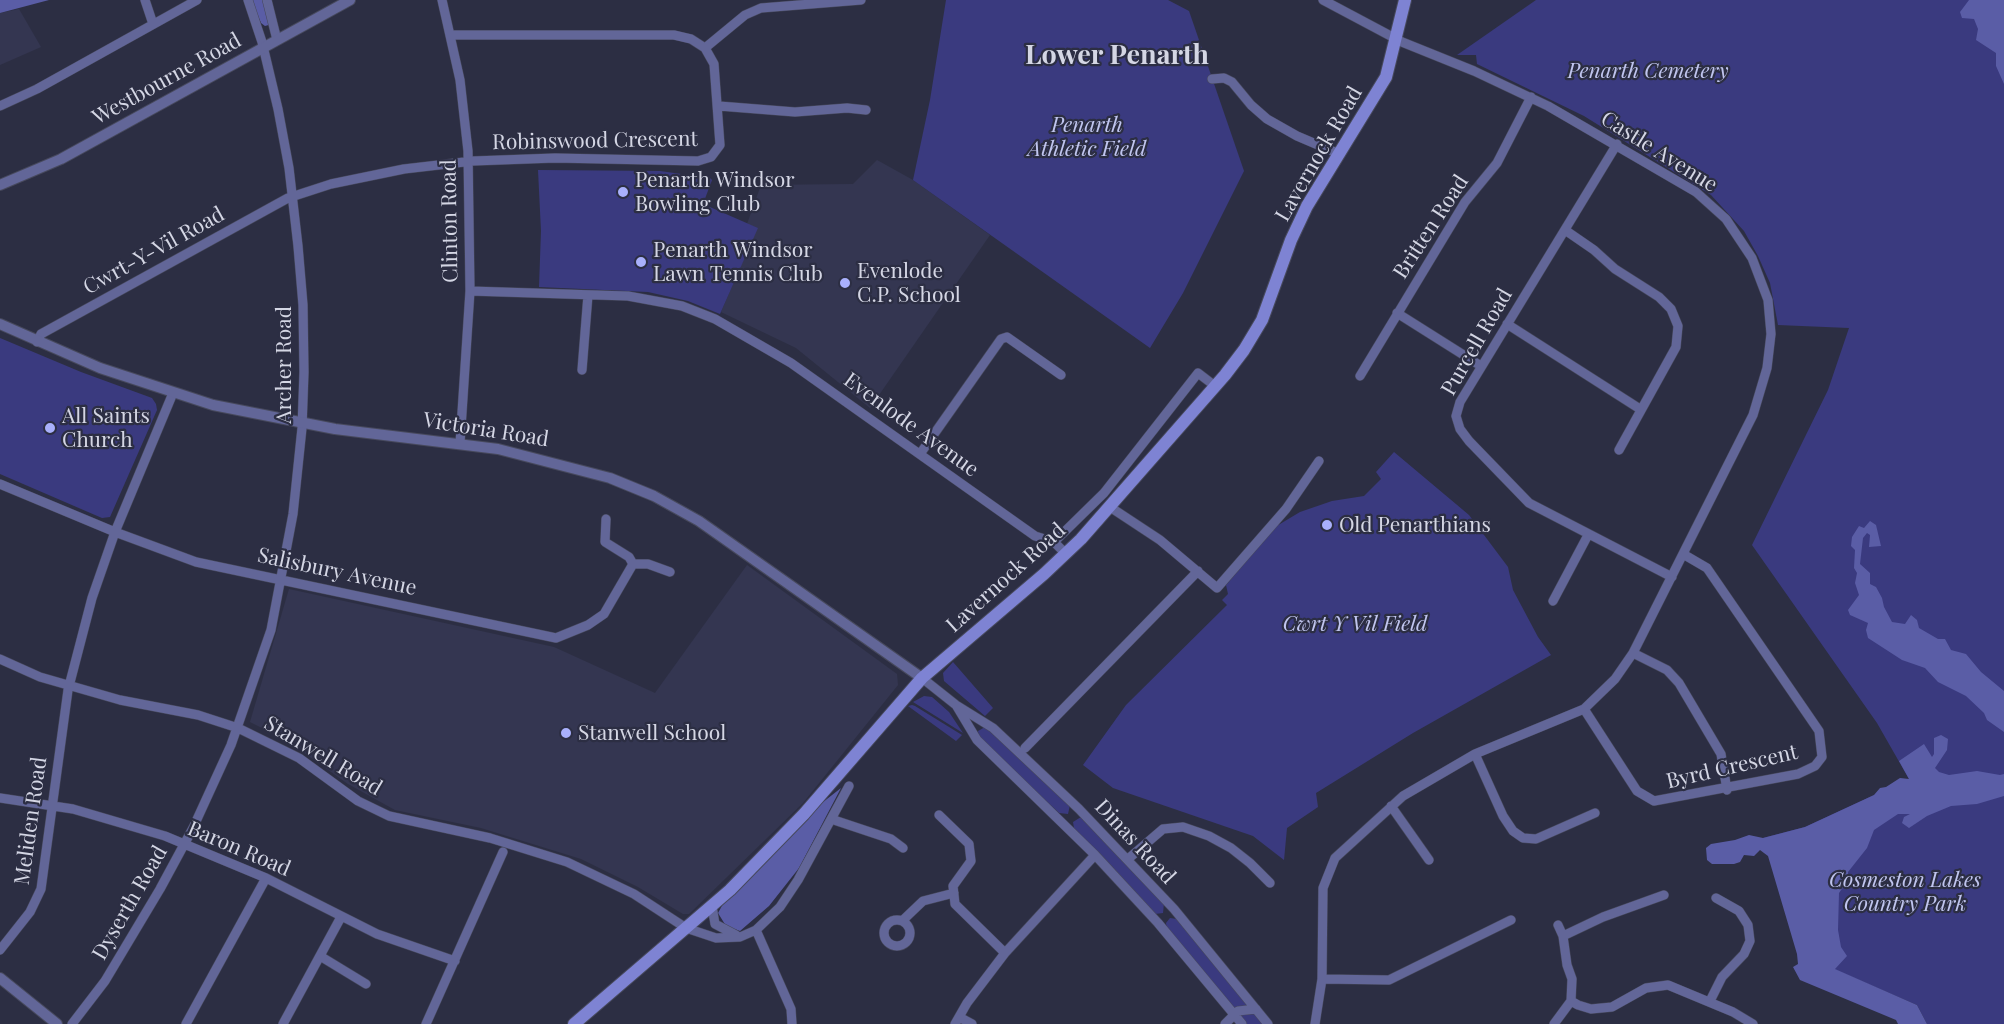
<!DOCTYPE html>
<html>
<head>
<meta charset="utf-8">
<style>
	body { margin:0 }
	canvas { display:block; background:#2c2e43 }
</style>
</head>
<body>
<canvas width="2004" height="1024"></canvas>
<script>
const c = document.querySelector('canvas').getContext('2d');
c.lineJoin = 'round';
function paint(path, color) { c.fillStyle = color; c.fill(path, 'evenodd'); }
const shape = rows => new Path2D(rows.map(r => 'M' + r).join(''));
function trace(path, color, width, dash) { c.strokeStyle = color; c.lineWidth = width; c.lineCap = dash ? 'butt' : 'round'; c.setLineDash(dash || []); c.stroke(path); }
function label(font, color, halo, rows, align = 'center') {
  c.font = font + ' "Playfair Display",serif'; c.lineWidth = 4.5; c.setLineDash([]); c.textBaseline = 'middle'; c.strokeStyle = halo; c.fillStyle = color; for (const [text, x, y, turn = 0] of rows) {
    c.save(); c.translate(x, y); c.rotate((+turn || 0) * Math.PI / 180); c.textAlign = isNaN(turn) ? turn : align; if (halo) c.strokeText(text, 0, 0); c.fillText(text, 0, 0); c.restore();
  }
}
paint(shape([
	[19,9,41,47,0,65,0,13],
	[877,160,913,180,990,235,870,408,796,348,721,312,757,228,747,224,761,185,853,184],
	[747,565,897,674,898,685,803,803,689,914,683,914,638,887,581,859,481,828,395,810,348,784,286,740,250,722,289,589,554,647,655,693]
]), '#343651');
paint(shape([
	[946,0,1168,0,1189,11,1244,171,1183,293,1150,348,913,180,930,100],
	[1536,0,2004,0,2004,1024,1927,1024,1917,1005,1808,958,1763,838,1805,827,1909,779,1877,723,1752,545,1828,390,1849,328,1778,325,1770,283,1758,256,1744,231,1711,195,1584,116,1477,64,1476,55,1457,55],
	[538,170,660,171,710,178,712,180,703,204,758,228,720,314,688,301,648,292,539,287,541,231],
	[0,338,81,372,152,398,156,404,157,410,110,517,102,518,0,474],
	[1394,452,1469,515,1508,567,1513,590,1538,637,1551,655,1413,733,1316,793,1318,807,1287,828,1284,860,1253,836,1113,788,1083,765,1126,705,1227,605,1222,600,1228,594,1226,585,1275,527,1300,512,1332,501,1364,496,1381,479,1376,472],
	[953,662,993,708,985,716,944,681,943,673],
	[924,696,932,697,949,712,963,733,913,702],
	[912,705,915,706,962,735,956,741,908,706],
	[985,727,1070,805,1068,814,1059,813,979,739,978,731],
	[1081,817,1164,903,1163,913,1155,914,1074,828,1073,822],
	[1170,918,1177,919,1248,1005,1235,1009,1167,929,1166,923],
	[1252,1012,1256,1015,1263,1024,1245,1024,1239,1015]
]), '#3a3a7f');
paint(shape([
	[0,0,49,0,0,13],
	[251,0,265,0,272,24,265,26,261,23],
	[1969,0,2004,0,2004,84,1996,66,1996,53,1976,40,1978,29,1974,19,1962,18,1960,12],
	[1870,521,1876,525,1881,546,1869,547,1870,535,1867,533,1863,538,1860,564,1870,573,1870,584,1876,587,1882,598,1884,607,1892,622,1905,624,1911,615,1917,620,1919,628,1938,639,1945,639,1951,650,1966,654,1981,672,2004,691,2004,732,1987,720,1984,713,1966,696,1938,682,1925,668,1902,660,1868,638,1866,630,1868,623,1850,615,1848,610,1859,595,1855,583,1857,573,1854,568,1855,550,1851,546,1852,537,1859,526,1864,528],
	[1941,735,1948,739,1947,750,1935,768,1939,772,1949,775,1977,771,2000,775,2004,774,2004,796,1977,804,1951,806,1927,816,1909,828,1902,823,1904,817,1910,814,1898,814,1874,830,1867,848,1848,872,1848,880,1839,893,1838,930,1841,947,1847,956,1835,969,1917,1005,1927,1024,1898,1024,1896,1020,1800,980,1793,967,1798,964,1797,954,1768,856,1760,850,1754,856,1744,855,1740,862,1734,864,1712,864,1707,860,1706,848,1711,844,1735,840,1749,835,1763,838,1805,827,1874,795,1880,788,1886,787,1900,778,1909,779,1899,761,1924,744,1932,757,1934,754,1934,738],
	[841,788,799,868,769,906,740,931,726,926,718,913,724,902,818,806]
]), '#5a5da6');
const minor = shape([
	[145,0,153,24],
	[267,0,277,40],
	[442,0,460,80,468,151,470,291,460,443],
	[705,48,745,15,761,8,861,0],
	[1212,79,1224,78,1232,82,1251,105,1267,119,1297,136,1337,153],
	[0,106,37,89,197,0],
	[719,106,795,112,847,108,866,110],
	[1617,144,1460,402,1456,416,1460,429,1469,441,1529,503,1672,577],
	[1565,230,1594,250,1615,269,1659,297,1671,309,1678,326,1676,347,1619,450],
	[470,291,628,296,682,306,715,319,791,363,1035,536,1054,542,1066,554],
	[1397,313,1481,366],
	[1507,324,1640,409],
	[37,342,41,334,288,198,331,184,404,169,473,161,555,158,698,161,711,157,720,145,714,64,705,48,691,39,674,35,451,35],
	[582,370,588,295],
	[1360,376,1465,202,1497,163,1531,97],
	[920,454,1001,339,1007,337,1061,375],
	[0,484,115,532,173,393],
	[1110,507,1160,540,1217,588,1286,509,1319,461],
	[1054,542,1104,493,1198,373,1215,386],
	[633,564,648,564,670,572],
	[1553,601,1588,535],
	[1633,653,1667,670,1679,683,1721,754,1727,790],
	[0,659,40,677,120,700,198,715,238,728,299,758,358,801,389,816,490,838,567,862,634,894,686,928,716,938,740,937,756,930,780,907,798,880,849,786],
	[922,678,956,705,993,728,1079,809,1174,909,1268,1024],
	[956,705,977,740,1095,855,1158,923,1242,1024],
	[1584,709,1637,791,1654,801,1798,774,1815,766,1822,757,1819,731,1707,568,1683,554],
	[1025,748,1198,571],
	[1475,754,1503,816,1513,831,1523,838,1536,839,1595,813],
	[0,798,73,809,165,836,266,878,377,934,455,961],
	[1391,806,1429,860],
	[939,815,969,844,971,861,953,886,955,904,1005,953],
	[831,819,891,839,903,848],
	[1128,859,1163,829,1183,827,1209,836,1231,848,1250,863,1270,883],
	[712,906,715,924,736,935],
	'884 933a13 13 0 1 1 26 0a13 13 0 1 1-26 0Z',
	[902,921,923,901,954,893],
	[1558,925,1563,936,1567,965,1572,979,1571,1001,1578,1005,1591,1009,1612,1007,1646,988,1668,985,1733,1012,1753,1024],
	[756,930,791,1009,792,1024],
	[1563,936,1603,917,1664,895],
	[0,950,30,912,41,889,68,690,92,598,115,532,196,562,556,638,588,625,604,614,633,564,629,557,605,542,606,519],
	[320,956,366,984],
	[1322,979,1389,980,1511,920],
	[1710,1001,1722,977,1744,954,1750,941,1748,925,1739,911,1716,898],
	[959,1017,972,1024],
	[72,1024,105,981,160,889,193,828,231,745,271,630,293,514,302,428,304,372,303,305,298,246,289,168,278,109,262,42,248,0],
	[186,1024,266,878],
	[283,1024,341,917],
	[426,1024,503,852],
	[955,1024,967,1003,1005,953,1095,855],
	[1225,1024,1238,1011,1256,1009],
	[1315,1024,1322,979,1323,888,1335,858,1403,796,1475,754,1584,709,1615,679,1633,653,1753,415,1767,368,1771,334,1768,300,1752,258,1726,219,1696,192,1548,106,1474,71,1402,42,1323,0],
	[1554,1024,1571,1001]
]);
const tertiary = shape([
	[0,185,61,159,350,0],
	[0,324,100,368,213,405,335,429,498,449,610,478,654,496,699,521,922,678],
	[0,978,57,1024]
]);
const secondary = shape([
	[574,1024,730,890,804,814,922,678,1044,574,1081,539,1225,375,1244,350,1262,320,1291,240,1307,206,1386,77,1405,0]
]);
trace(minor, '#47495d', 10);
trace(tertiary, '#47495d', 12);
trace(secondary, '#47495d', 14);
trace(minor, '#626698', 9);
trace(tertiary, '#626698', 10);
trace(secondary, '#7e83d3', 12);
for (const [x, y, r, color] of [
	[623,192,6,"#a9b0fc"],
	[641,262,6,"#a9b0fc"],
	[845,283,6,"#a9b0fc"],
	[50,428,6,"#a9b0fc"],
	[1327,525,6,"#a9b0fc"],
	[566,733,6,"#a9b0fc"]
]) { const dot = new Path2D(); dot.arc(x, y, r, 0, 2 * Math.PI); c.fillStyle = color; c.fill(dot); trace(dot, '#2c2e43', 2); }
label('italic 21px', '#c0c5ef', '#2c2e43', [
	["Penarth Cemetery",1648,71],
	["Penarth",1087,125],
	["Athletic Field",1087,149],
	["Cwrt Y Vil Field",1355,624],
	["Cosmeston Lakes",1905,880],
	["Country Park",1905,904]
]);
label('21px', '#d4d6e4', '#2c2e43', [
	["Westbourne Road",167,79,-29],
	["Robinswood Crescent",595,141,-1],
	["Castle Avenue",1659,152,32],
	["Lavernock Road",1319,154,-60],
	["Clinton Road",450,221,-91],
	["Britten Road",1431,227,-57],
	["Cwrt-Y-Vil Road",154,251,-29],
	["Purcell Road",1477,342,-60],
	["Archer Road",284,365,-90],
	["Evenlode Avenue",911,425,36],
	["Victoria Road",486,430,9],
	["Salisbury Avenue",337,572,12],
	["Lavernock Road",1006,578,-42],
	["Stanwell Road",323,756,31],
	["Byrd Crescent",1732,767,-13],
	["Meliden Road",31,821,-82],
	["Dinas Road",1135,842,47],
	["Baron Road",239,849,23],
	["Dyserth Road",130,903,-60]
]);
label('21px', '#d4d6e4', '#2c2e43', [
	["Penarth Windsor",635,180],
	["Bowling Club",635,204],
	["Penarth Windsor",653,250],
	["Lawn Tennis Club",653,274],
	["Evenlode",857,271],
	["C.P. School",857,295],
	["All Saints",62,416],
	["Church",62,440],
	["Old Penarthians",1339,525],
	["Stanwell School",578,733]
], 'left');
label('bold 27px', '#d4d6e4', '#2c2e43', [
	["Lower Penarth",1117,56]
]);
</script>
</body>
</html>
